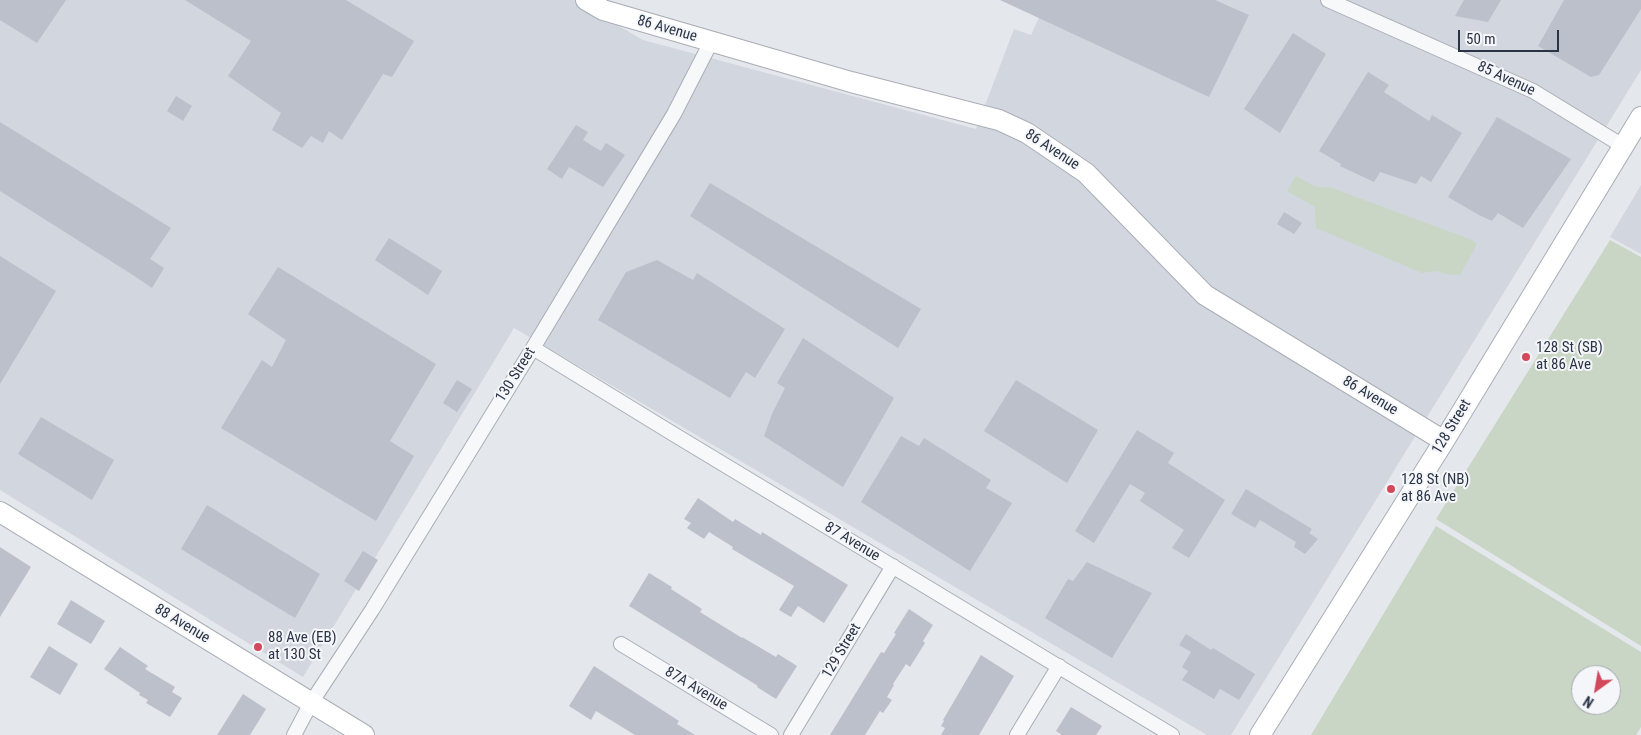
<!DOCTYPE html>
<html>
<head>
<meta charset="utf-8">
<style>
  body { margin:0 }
  #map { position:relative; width:1641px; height:735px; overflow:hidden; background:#e4e7ec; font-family:"Roboto Condensed",sans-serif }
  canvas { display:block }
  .north { position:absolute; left:1571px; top:665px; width:50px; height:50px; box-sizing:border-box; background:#f4f6f9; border:1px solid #a4a8b1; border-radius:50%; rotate:212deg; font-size:14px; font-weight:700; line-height:20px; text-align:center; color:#2b3445 }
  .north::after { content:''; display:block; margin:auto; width:18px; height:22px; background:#d1495b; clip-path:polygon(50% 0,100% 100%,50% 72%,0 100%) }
  .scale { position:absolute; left:1458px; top:30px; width:101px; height:22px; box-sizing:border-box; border:2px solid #2b3445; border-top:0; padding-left:6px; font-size:15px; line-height:18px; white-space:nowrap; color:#2b3445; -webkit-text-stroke:4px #f4f6f9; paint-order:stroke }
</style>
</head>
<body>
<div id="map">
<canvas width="1641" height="735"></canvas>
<div class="north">N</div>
<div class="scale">50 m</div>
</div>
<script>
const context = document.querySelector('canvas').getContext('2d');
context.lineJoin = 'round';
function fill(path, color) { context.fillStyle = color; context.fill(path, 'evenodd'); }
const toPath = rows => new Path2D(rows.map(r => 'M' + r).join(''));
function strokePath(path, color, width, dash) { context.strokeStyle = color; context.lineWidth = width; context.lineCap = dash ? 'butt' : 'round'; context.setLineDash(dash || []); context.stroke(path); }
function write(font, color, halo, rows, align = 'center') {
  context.font = font + ' "Roboto Condensed",sans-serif'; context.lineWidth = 4; context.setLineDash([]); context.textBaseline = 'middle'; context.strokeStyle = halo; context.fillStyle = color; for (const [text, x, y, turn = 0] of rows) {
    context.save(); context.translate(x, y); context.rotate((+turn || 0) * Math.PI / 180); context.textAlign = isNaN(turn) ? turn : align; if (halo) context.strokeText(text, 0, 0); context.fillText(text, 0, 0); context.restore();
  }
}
fill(toPath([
  [0,0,574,0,643,40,976,129,1014,29,1031,35,1047,0,1641,0,1641,70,1231,735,1207,735,514,328,303,677,0,490],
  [1641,185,1641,254,1610,237]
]), '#d2d6de');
fill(toPath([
  [1296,176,1316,187,1332,188,1472,240,1477,244,1460,275,1451,275,1435,271,1422,273,1316,228,1315,207,1287,191],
  [1610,240,1641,257,1641,646,1436,519],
  [1436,526,1641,652,1641,727,1636,735,1311,735],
  [1581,675,1611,675,1611,705,1581,705]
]), '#c9d6c5');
fill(toPath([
  [0,0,66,0,37,43,0,20],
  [185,0,346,0,414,41,392,77,383,74,342,140,329,131,323,143,311,136,302,148,272,130,281,113,228,76,251,41],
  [1000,0,1215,0,1249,15,1209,97],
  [1464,0,1501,0,1488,22,1455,16],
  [1564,0,1641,0,1641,9,1599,75,1591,77,1538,46],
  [1293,33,1326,54,1280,133,1244,109],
  [1368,72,1389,85,1384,92,1429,121,1432,115,1462,133,1431,182,1421,176,1416,184,1380,172,1374,182,1340,166,1341,164,1319,151],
  [176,96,192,106,183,121,167,111],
  [1497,117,1571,159,1523,228,1498,213,1492,221,1479,215,1448,197],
  [0,122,171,228,150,259,164,268,152,288,136,277,0,191],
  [576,125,588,132,583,140,601,151,606,143,625,155,603,187,569,167,562,179,547,169],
  [710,183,921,309,898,348,690,216],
  [1284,212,1302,223,1294,234,1277,224],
  [389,238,442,271,428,295,375,260],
  [0,256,56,291,0,384],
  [657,260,693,280,697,273,785,329,755,378,746,372,730,398,598,320,626,272],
  [278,267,436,364,390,441,414,456,376,521,221,428,262,360,272,367,286,340,248,314],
  [803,338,894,398,843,487,764,436,772,414,785,388,777,383],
  [457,380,472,389,457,412,443,403],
  [1016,380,1098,430,1067,483,984,431],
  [41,417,114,460,92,500,18,454],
  [1137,430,1174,453,1168,463,1225,500,1189,558,1172,548,1184,530,1140,501,1145,493,1130,484,1094,543,1075,531],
  [901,436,919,446,924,438,991,480,986,488,1012,503,970,571,861,502],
  [1246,489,1312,529,1309,533,1318,539,1305,554,1294,547,1296,542,1260,520,1255,528,1231,514],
  [698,498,733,522,735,519,761,535,762,532,848,585,824,623,798,606,791,617,779,610,794,586,732,549,733,547,709,532,704,539,687,528,691,523,684,519],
  [207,505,320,574,295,618,181,549],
  [0,547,31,567,0,617],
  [363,551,378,560,359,591,344,581],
  [1087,562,1152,593,1112,658,1045,618,1068,579,1073,581],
  [649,573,672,587,671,589,702,609,700,612,742,638,742,637,776,657,778,654,797,666,776,699,757,687,758,686,629,606],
  [71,600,105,621,91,644,57,624],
  [909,609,933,625,923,641,925,643,910,667,906,664,893,684,894,685,887,697,892,700,883,713,880,711,865,735,830,735,881,652,884,653,896,634,894,633],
  [1186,634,1211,650,1213,648,1255,674,1239,700,1220,689,1214,699,1182,680,1188,671,1182,667,1191,652,1179,645],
  [49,646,78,664,60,695,30,677],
  [120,647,148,666,145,669,175,687,172,692,182,698,170,717,146,703,148,700,139,695,140,693,104,669],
  [981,655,1014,676,979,735,941,735,945,728,941,726,944,721,943,720],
  [594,666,679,721,677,724,695,735,635,735,596,711,591,720,569,706],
  [243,694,266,709,250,735,217,735],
  [1071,707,1102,726,1096,735,1062,735,1056,731]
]), '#bbc0ca');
const street = toPath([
  [1328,0,1533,91,1623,146],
  [533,348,675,435,1172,735],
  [621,644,771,735],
  [294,735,311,703,372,610,533,348,674,114,711,42],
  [791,735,893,566],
  [1017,735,1059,666]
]);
const secondary = toPath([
  [586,0,603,10,851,82,999,120,1027,133,1086,173,1205,295,1444,441],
  [0,512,364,735],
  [1260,735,1444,441,1641,117]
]);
strokePath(street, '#a9aeb7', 16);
strokePath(secondary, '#a9aeb7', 22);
strokePath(street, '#f7f8fa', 14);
strokePath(secondary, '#fff', 20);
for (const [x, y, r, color] of [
  [1526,357,5,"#d1495b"],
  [1391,489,5,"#d1495b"],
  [258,647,5,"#d1495b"]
]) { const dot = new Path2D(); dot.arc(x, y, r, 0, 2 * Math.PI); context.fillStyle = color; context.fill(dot); strokePath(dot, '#f4f6f9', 2); }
write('15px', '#2b3445', '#f4f6f9', [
  ["86 Avenue",667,29,16],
  ["85 Avenue",1506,79,25],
  ["86 Avenue",1052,150,33],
  ["130 Street",516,375,-58],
  ["86 Avenue",1370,396,31],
  ["128 Street",1452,427,-59],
  ["87 Avenue",852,542,31],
  ["88 Avenue",182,624,31],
  ["129 Street",842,651,-59],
  ["87A Avenue",696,689,31]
]);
write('15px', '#2b3445', '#f4f6f9', [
  ["128 St (SB)",1536,348],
  ["at 86 Ave",1536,365],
  ["128 St (NB)",1401,480],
  ["at 86 Ave",1401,497],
  ["88 Ave (EB)",268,638],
  ["at 130 St",268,655]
], 'left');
</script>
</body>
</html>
